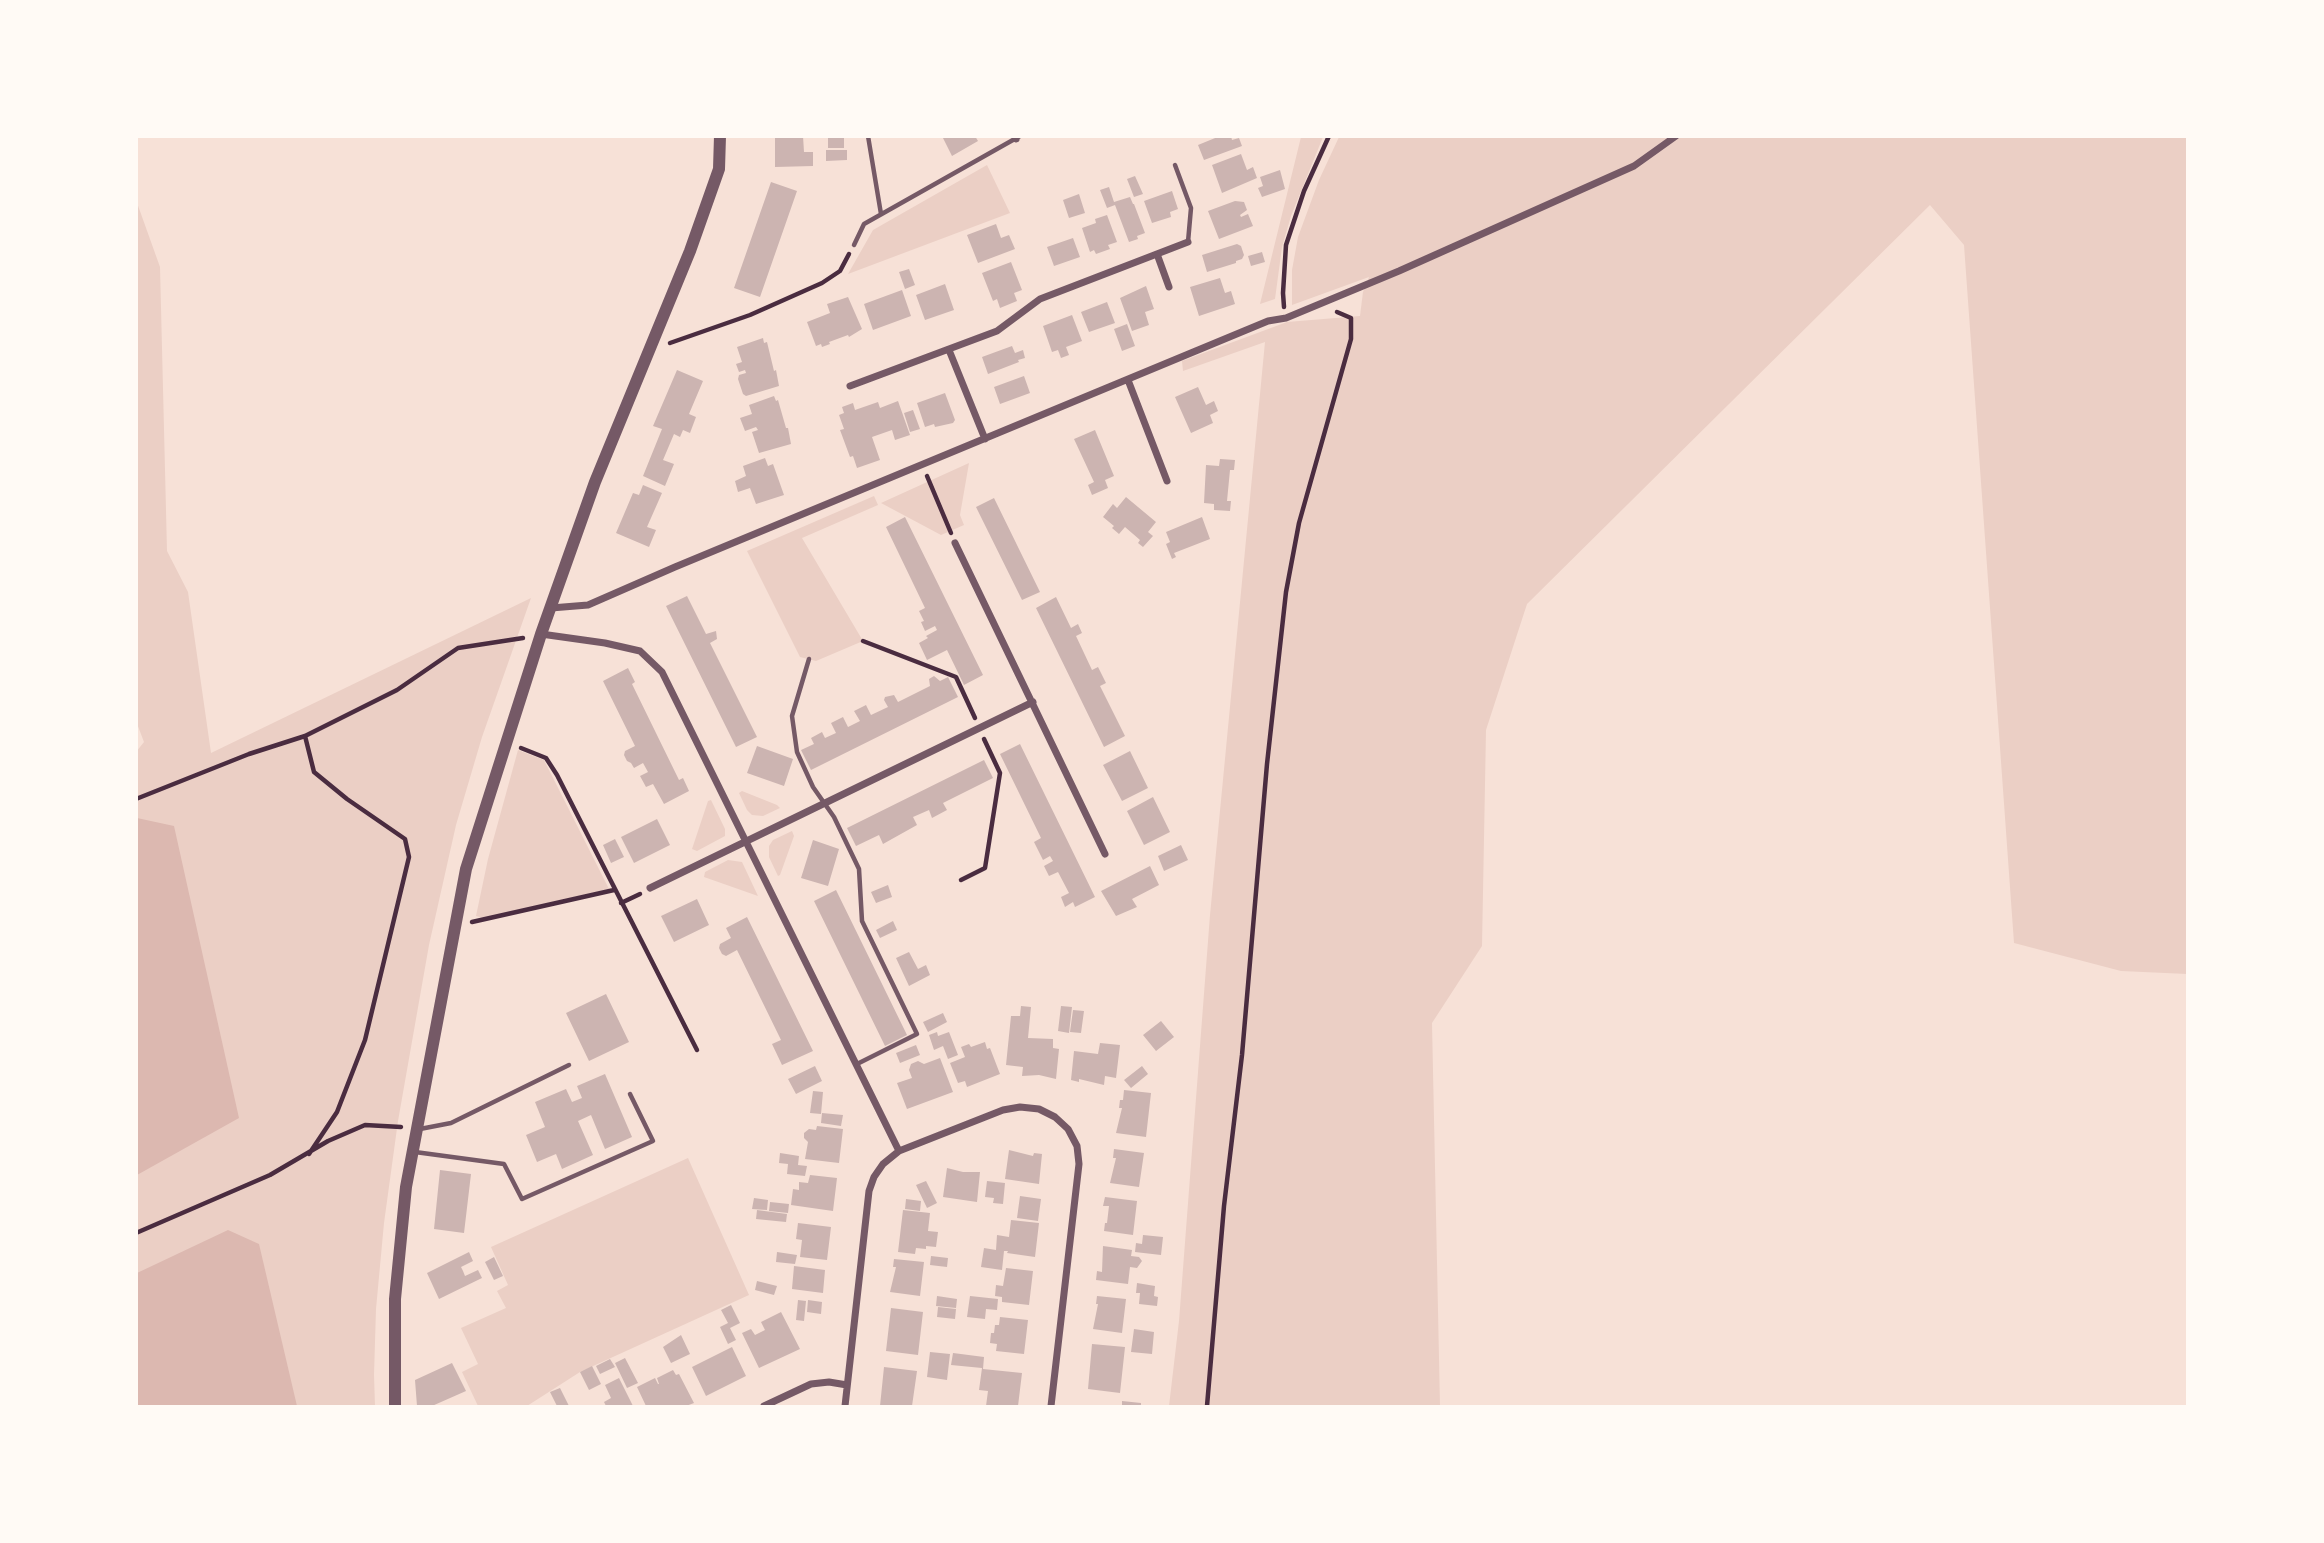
<!DOCTYPE html>
<html>
<head>
<meta charset="utf-8">
<style>
  body { margin:0 }
  #map { position:relative; width:2324px; height:1543px; overflow:hidden; background:#f7e1d7; font-family:Figtree,sans-serif }
  canvas { display:block }
  .frame { position:absolute; inset:0; border:138px solid #fffaf5; pointer-events:none }
</style>
</head>
<body>
<div id="map">
<canvas width="2324" height="1543"></canvas>
<div class="frame"></div>
</div>
<script>
const context = document.querySelector('canvas').getContext('2d');
context.lineJoin = 'round';
function fill(path, color) { context.fillStyle = color; context.fill(path, 'evenodd'); }
const toPath = rows => new Path2D(rows.map(r => 'M' + r).join(''));
function strokePath(path, color, width, dash) { context.strokeStyle = color; context.lineWidth = width; context.lineCap = dash ? 'butt' : 'round'; context.setLineDash(dash || []); context.stroke(path); }
fill(toPath([
  [1301,137,1323,137,1291,216,1282,247,1275,299,1260,304],
  [1339,137,2187,137,2187,974,2121,971,2014,943,1964,245,1930,205,1527,604,1486,730,1482,946,1432,1023,1440,1406,1169,1406,1179,1321,1210,915,1265,342,1183,371,1182,361,1287,322,1360,316,1363,292,1369,277,1292,305,1292,270,1298,237,1319,180],
  [987,165,1010,213,848,274,873,230],
  [136,200,160,267,167,551,188,592,211,753,531,598,482,737,456,825,429,945,398,1121,384,1223,376,1309,374,1375,375,1406,137,1406,136,752,144,742,136,721],
  [969,463,960,515,964,525,941,535,881,503],
  [874,496,878,505,802,538,863,641,816,661,800,657,747,551],
  [518,750,544,760,609,889,483,918,476,916,488,859],
  [742,791,777,805,780,808,763,816,752,815,747,810,739,793],
  [711,800,725,829,725,836,697,851,692,849,708,801],
  [792,831,794,836,780,875,778,876,769,857,769,846,773,840],
  [728,860,742,862,758,896,704,877,705,872],
  [688,1158,749,1295,580,1372,527,1406,478,1406,462,1372,478,1364,461,1328,506,1308,497,1291,508,1285,491,1247]
]), '#ebcfc5');
fill(toPath([
  [137,818,174,826,239,1118,137,1175],
  [228,1230,259,1244,297,1406,137,1406,137,1273]
]), '#dcb8b0');
fill(toPath([
  [775,136,803,136,804,152,813,152,813,166,775,167],
  [942,136,975,136,978,141,952,156],
  [1220,136,1231,136,1232,140,1239,138,1242,146,1204,160,1198,145],
  [828,138,844,138,844,148,828,148],
  [826,150,847,150,847,160,826,161],
  [1241,154,1247,170,1253,167,1257,178,1222,193,1212,165],
  [1280,170,1285,189,1262,197,1258,188,1263,186,1260,177],
  [1135,176,1143,194,1134,197,1127,179],
  [771,182,797,191,760,297,734,288],
  [1109,187,1114,202,1130,197,1133,204,1134,204,1145,233,1137,236,1138,239,1129,242,1115,205,1107,208,1100,190],
  [1172,191,1178,209,1170,212,1171,217,1152,223,1144,201],
  [1079,194,1085,213,1069,218,1063,200],
  [1235,201,1244,202,1247,210,1240,215,1241,217,1248,214,1253,226,1219,239,1208,211],
  [1107,215,1117,242,1108,245,1110,249,1096,254,1094,250,1090,252,1082,228,1096,223,1095,219],
  [996,224,1001,238,1009,235,1015,249,978,263,967,235],
  [1073,238,1080,257,1054,266,1047,247],
  [1237,244,1241,246,1244,255,1242,259,1236,261,1236,263,1207,272,1202,255],
  [1262,252,1265,262,1251,266,1248,256],
  [1011,262,1022,290,1014,293,1017,301,1000,308,997,299,993,301,982,273],
  [909,269,915,285,905,289,899,272],
  [1220,278,1225,293,1231,291,1235,304,1199,316,1190,287],
  [945,284,954,310,925,320,916,295],
  [1146,286,1154,309,1145,312,1149,325,1132,331,1120,298],
  [902,290,911,316,873,330,864,304],
  [848,297,862,329,849,337,848,335,829,342,830,344,822,347,821,344,816,346,807,322,830,313,827,304],
  [1107,302,1115,323,1089,332,1081,312],
  [1072,315,1082,341,1066,347,1069,355,1061,358,1058,350,1052,352,1043,326],
  [1127,324,1135,346,1122,351,1114,329],
  [763,338,764,343,767,342,774,371,776,370,779,386,746,396,743,394,738,379,739,375,746,373,745,370,739,372,736,364,742,362,737,347],
  [1012,346,1015,353,1023,350,1025,358,1018,360,1019,362,988,374,982,357],
  [677,370,703,381,689,414,696,417,690,433,683,430,680,437,674,434,663,460,674,464,665,486,643,476,662,429,653,426],
  [1024,376,1030,393,1000,404,994,387],
  [1198,387,1206,405,1214,401,1218,411,1210,415,1213,423,1191,433,1175,397],
  [945,393,955,420,953,423,935,427,934,424,925,427,917,403],
  [774,396,776,401,778,400,786,428,788,428,791,444,759,453,752,432,758,430,756,427,745,431,740,418,752,414,749,405],
  [898,401,910,435,895,440,892,430,872,437,880,460,857,468,853,456,850,457,840,430,844,429,839,415,844,413,842,407,853,403,855,410,878,402,880,408],
  [913,410,920,429,910,432,904,413],
  [1095,430,1114,476,1105,480,1108,488,1092,495,1088,485,1094,482,1074,439],
  [765,458,768,466,773,464,784,495,756,504,750,488,738,492,735,481,746,476,743,466],
  [1220,459,1235,460,1234,470,1230,470,1227,501,1231,501,1230,511,1214,510,1214,504,1204,503,1206,465,1219,466],
  [643,485,662,493,647,527,656,530,649,547,616,533,633,493,639,495],
  [1126,497,1156,522,1148,532,1153,536,1143,547,1138,543,1140,540,1125,527,1119,534,1112,528,1114,526,1103,517,1113,504,1117,508],
  [994,498,1040,592,1022,600,976,507],
  [905,517,983,675,964,685,947,650,927,660,919,643,928,638,926,636,937,630,935,626,925,631,921,622,924,621,919,611,925,608,886,527],
  [1202,517,1210,539,1174,553,1176,557,1172,559,1166,544,1170,542,1166,532],
  [687,596,706,634,716,631,717,639,710,643,757,737,736,747,666,606],
  [1056,597,1071,628,1078,624,1082,633,1076,636,1092,670,1098,667,1106,683,1100,686,1125,736,1104,747,1036,608],
  [628,668,635,682,632,684,679,780,683,778,689,791,664,804,653,784,646,787,640,776,648,772,643,763,634,768,631,763,627,761,624,755,625,751,635,746,603,681],
  [934,676,940,681,948,677,958,697,811,770,801,750,814,744,811,738,822,732,825,738,836,733,831,723,843,717,848,727,860,721,854,711,866,705,871,715,888,707,884,700,885,697,894,695,898,702,930,686,929,679],
  [1020,744,1095,897,1075,907,1073,902,1065,907,1061,897,1069,893,1058,872,1049,876,1044,866,1053,861,1050,856,1043,860,1034,842,1041,838,1000,754],
  [757,746,793,759,784,786,747,773],
  [1130,751,1148,788,1122,801,1103,765],
  [984,760,993,778,943,803,947,810,932,818,929,810,913,817,917,825,883,844,879,835,856,846,847,828],
  [1153,797,1170,832,1144,845,1127,811],
  [657,819,670,845,634,863,621,837],
  [615,839,624,857,611,863,603,845],
  [813,840,839,849,828,886,801,878],
  [1181,845,1188,860,1164,871,1158,856],
  [1150,866,1159,885,1132,899,1137,907,1116,916,1101,891],
  [888,885,892,897,876,903,871,892],
  [836,890,907,1035,885,1046,814,901],
  [697,899,709,925,674,942,661,916],
  [747,917,813,1051,782,1065,772,1044,781,1040,737,950,726,956,722,954,719,948,720,944,731,938,726,928],
  [893,921,897,930,880,938,876,930],
  [909,952,918,969,926,965,930,975,909,986,896,958],
  [606,994,629,1042,589,1061,566,1013],
  [1021,1006,1031,1007,1028,1038,1053,1039,1053,1048,1059,1049,1056,1079,1039,1075,1022,1076,1023,1067,1006,1065,1011,1016,1020,1016],
  [1061,1006,1072,1007,1069,1033,1058,1031],
  [1073,1010,1084,1011,1081,1033,1070,1032],
  [943,1013,947,1022,928,1032,923,1022],
  [1161,1021,1174,1037,1156,1051,1143,1035],
  [937,1032,938,1036,949,1032,958,1055,948,1059,943,1046,934,1050,929,1035],
  [985,1042,987,1049,990,1048,1000,1074,967,1087,965,1081,958,1083,950,1063,965,1057,961,1047,969,1044,971,1047],
  [1100,1043,1120,1045,1116,1078,1105,1076,1104,1085,1079,1079,1079,1082,1071,1080,1074,1051,1098,1054],
  [916,1045,920,1055,900,1063,896,1053],
  [940,1058,953,1092,907,1109,897,1083,912,1078,909,1070,911,1064,918,1061,924,1064],
  [815,1066,822,1081,796,1094,788,1079],
  [1142,1066,1148,1074,1131,1088,1124,1080],
  [605,1074,632,1137,605,1149,591,1115,578,1121,593,1155,562,1169,556,1154,537,1162,526,1135,545,1127,535,1102,566,1089,572,1102,582,1098,577,1086],
  [1124,1090,1151,1093,1146,1137,1116,1133,1122,1108,1119,1108,1120,1100,1123,1100],
  [813,1091,823,1092,821,1114,810,1113],
  [822,1113,843,1115,841,1126,821,1123],
  [817,1126,843,1129,839,1163,805,1159,808,1142,804,1138,804,1133,809,1129,816,1130],
  [1114,1149,1144,1153,1139,1187,1110,1183,1116,1158,1113,1158],
  [1009,1150,1033,1156,1034,1153,1042,1154,1039,1184,1005,1179],
  [780,1153,799,1156,798,1165,807,1166,805,1176,787,1174,788,1164,779,1163],
  [947,1168,963,1172,980,1172,977,1202,943,1197],
  [440,1170,471,1174,464,1233,434,1229],
  [810,1175,837,1178,833,1211,791,1205,793,1189,799,1190,799,1182,808,1183],
  [926,1181,937,1203,927,1208,916,1185],
  [987,1181,1005,1183,1003,1204,993,1203,994,1198,985,1197],
  [1020,1196,1041,1199,1038,1221,1017,1218],
  [1105,1197,1137,1201,1133,1235,1104,1231,1105,1223,1107,1223,1109,1206,1103,1206],
  [754,1198,768,1200,767,1210,752,1209],
  [906,1199,921,1201,920,1211,905,1209],
  [770,1202,789,1204,788,1213,769,1211],
  [757,1210,787,1214,786,1222,756,1219],
  [903,1210,930,1213,928,1231,938,1232,936,1247,926,1246,926,1249,916,1248,915,1254,898,1252],
  [1011,1220,1039,1223,1035,1257,1007,1253,1008,1251,1004,1251,1002,1270,981,1267,984,1248,996,1250,997,1235,1009,1237],
  [798,1223,831,1227,827,1260,800,1257,802,1240,796,1239],
  [1143,1235,1163,1237,1161,1255,1135,1252,1136,1243,1142,1244],
  [1103,1246,1132,1250,1131,1256,1139,1257,1142,1261,1137,1268,1130,1267,1128,1284,1096,1280,1097,1271,1102,1272],
  [469,1252,473,1261,461,1267,463,1271,465,1276,478,1270,482,1278,439,1299,427,1273],
  [777,1252,797,1255,795,1264,776,1262],
  [931,1256,948,1258,947,1267,930,1265],
  [494,1257,503,1276,494,1280,485,1262],
  [894,1259,924,1262,920,1296,890,1292,896,1267,893,1267],
  [794,1266,825,1270,823,1293,792,1289],
  [1006,1268,1033,1271,1029,1305,1002,1302,1002,1297,995,1296,996,1285,1003,1286],
  [757,1281,777,1286,774,1295,755,1290],
  [1137,1283,1155,1286,1154,1296,1158,1297,1157,1306,1139,1304,1140,1293,1136,1293],
  [937,1296,957,1299,956,1308,936,1306],
  [970,1296,998,1299,997,1310,986,1309,985,1319,967,1317],
  [1097,1296,1126,1299,1122,1333,1093,1329,1098,1304,1096,1304],
  [798,1300,806,1301,804,1321,796,1320],
  [808,1300,822,1302,821,1314,807,1312],
  [731,1305,740,1323,730,1328,736,1340,728,1344,720,1327,728,1323,721,1310],
  [938,1307,956,1309,955,1319,937,1317],
  [891,1308,923,1312,918,1355,886,1351],
  [781,1312,800,1349,759,1368,742,1333,751,1329,755,1335,765,1330,761,1322],
  [1000,1317,1028,1320,1024,1354,996,1351,997,1344,990,1343,991,1333,994,1333,995,1325,999,1325],
  [1134,1329,1154,1332,1152,1354,1131,1352],
  [681,1335,690,1354,671,1363,663,1347],
  [1092,1344,1125,1347,1120,1393,1088,1389],
  [732,1347,746,1376,706,1396,692,1367],
  [930,1352,950,1354,947,1380,927,1377],
  [953,1353,984,1357,983,1369,1022,1373,1018,1406,986,1406,988,1391,979,1390,982,1368,951,1365],
  [625,1358,638,1383,627,1388,615,1363],
  [610,1359,615,1367,600,1374,596,1366],
  [452,1363,466,1391,432,1406,417,1406,415,1380],
  [592,1366,601,1384,589,1390,580,1372],
  [884,1367,917,1371,912,1406,880,1406],
  [673,1370,676,1375,679,1374,694,1403,686,1406,646,1406,637,1387,655,1378,658,1384,659,1384,657,1378],
  [619,1378,633,1406,606,1406,604,1402,611,1398,605,1385],
  [560,1388,569,1406,557,1406,550,1392],
  [1122,1401,1141,1403,1141,1406,1122,1406]
]), '#ccb4b1');
strokePath(toPath([
  [1284,307,1283,293,1286,245,1304,191,1329,136],
  [670,343,750,315,822,283,840,271,849,254],
  [927,476,951,533],
  [863,641,956,677,975,718],
  [305,736,314,772,347,799,405,839,409,857,365,1040,337,1112,309,1154],
  [521,748,546,758,557,775,697,1050],
  [136,799,249,754,305,736,397,690,458,648,523,638],
  [961,880,985,868,1000,773,984,739],
  [621,903,640,894],
  [472,922,614,890],
  [136,1233,270,1175,328,1141,365,1125,401,1127],
  [1207,1406,1224,1206,1242,1055,1267,764,1286,592,1299,523,1351,339,1351,318,1337,312]
]), '#4a2c40', 4.5);
strokePath(toPath([
  [868,136,881,214],
  [1175,165,1191,208,1188,242],
  [854,245,864,224,1020,136],
  [809,659,792,716,797,752,813,787,834,817,859,869,862,921,917,1034,857,1064],
  [420,1129,451,1123,569,1065],
  [415,1152,504,1164,522,1199,653,1141,630,1094]
]), '#755966', 4.5);
strokePath(toPath([
  [1015,136,1016,139],
  [1157,254,1169,287],
  [949,350,985,439],
  [1128,380,1167,481],
  [850,386,997,331,1040,299,1188,242],
  [955,543,1105,854],
  [551,608,588,605,675,567,1268,321,1286,318,1399,271,1634,166,1676,136],
  [541,634,605,643,640,651,662,672,899,1151],
  [650,888,1033,702],
  [764,1406,811,1384,829,1382,847,1385],
  [845,1406,869,1191,874,1177,883,1164,899,1151,1003,1110,1020,1107,1039,1109,1055,1117,1068,1129,1077,1146,1079,1164,1051,1406]
]), '#755966', 7);
strokePath(toPath([
  [395,1406,395,1299,406,1187,466,869,541,634,595,482,690,251,719,169,720,136]
]), '#755966', 12);
</script>
</body>
</html>
